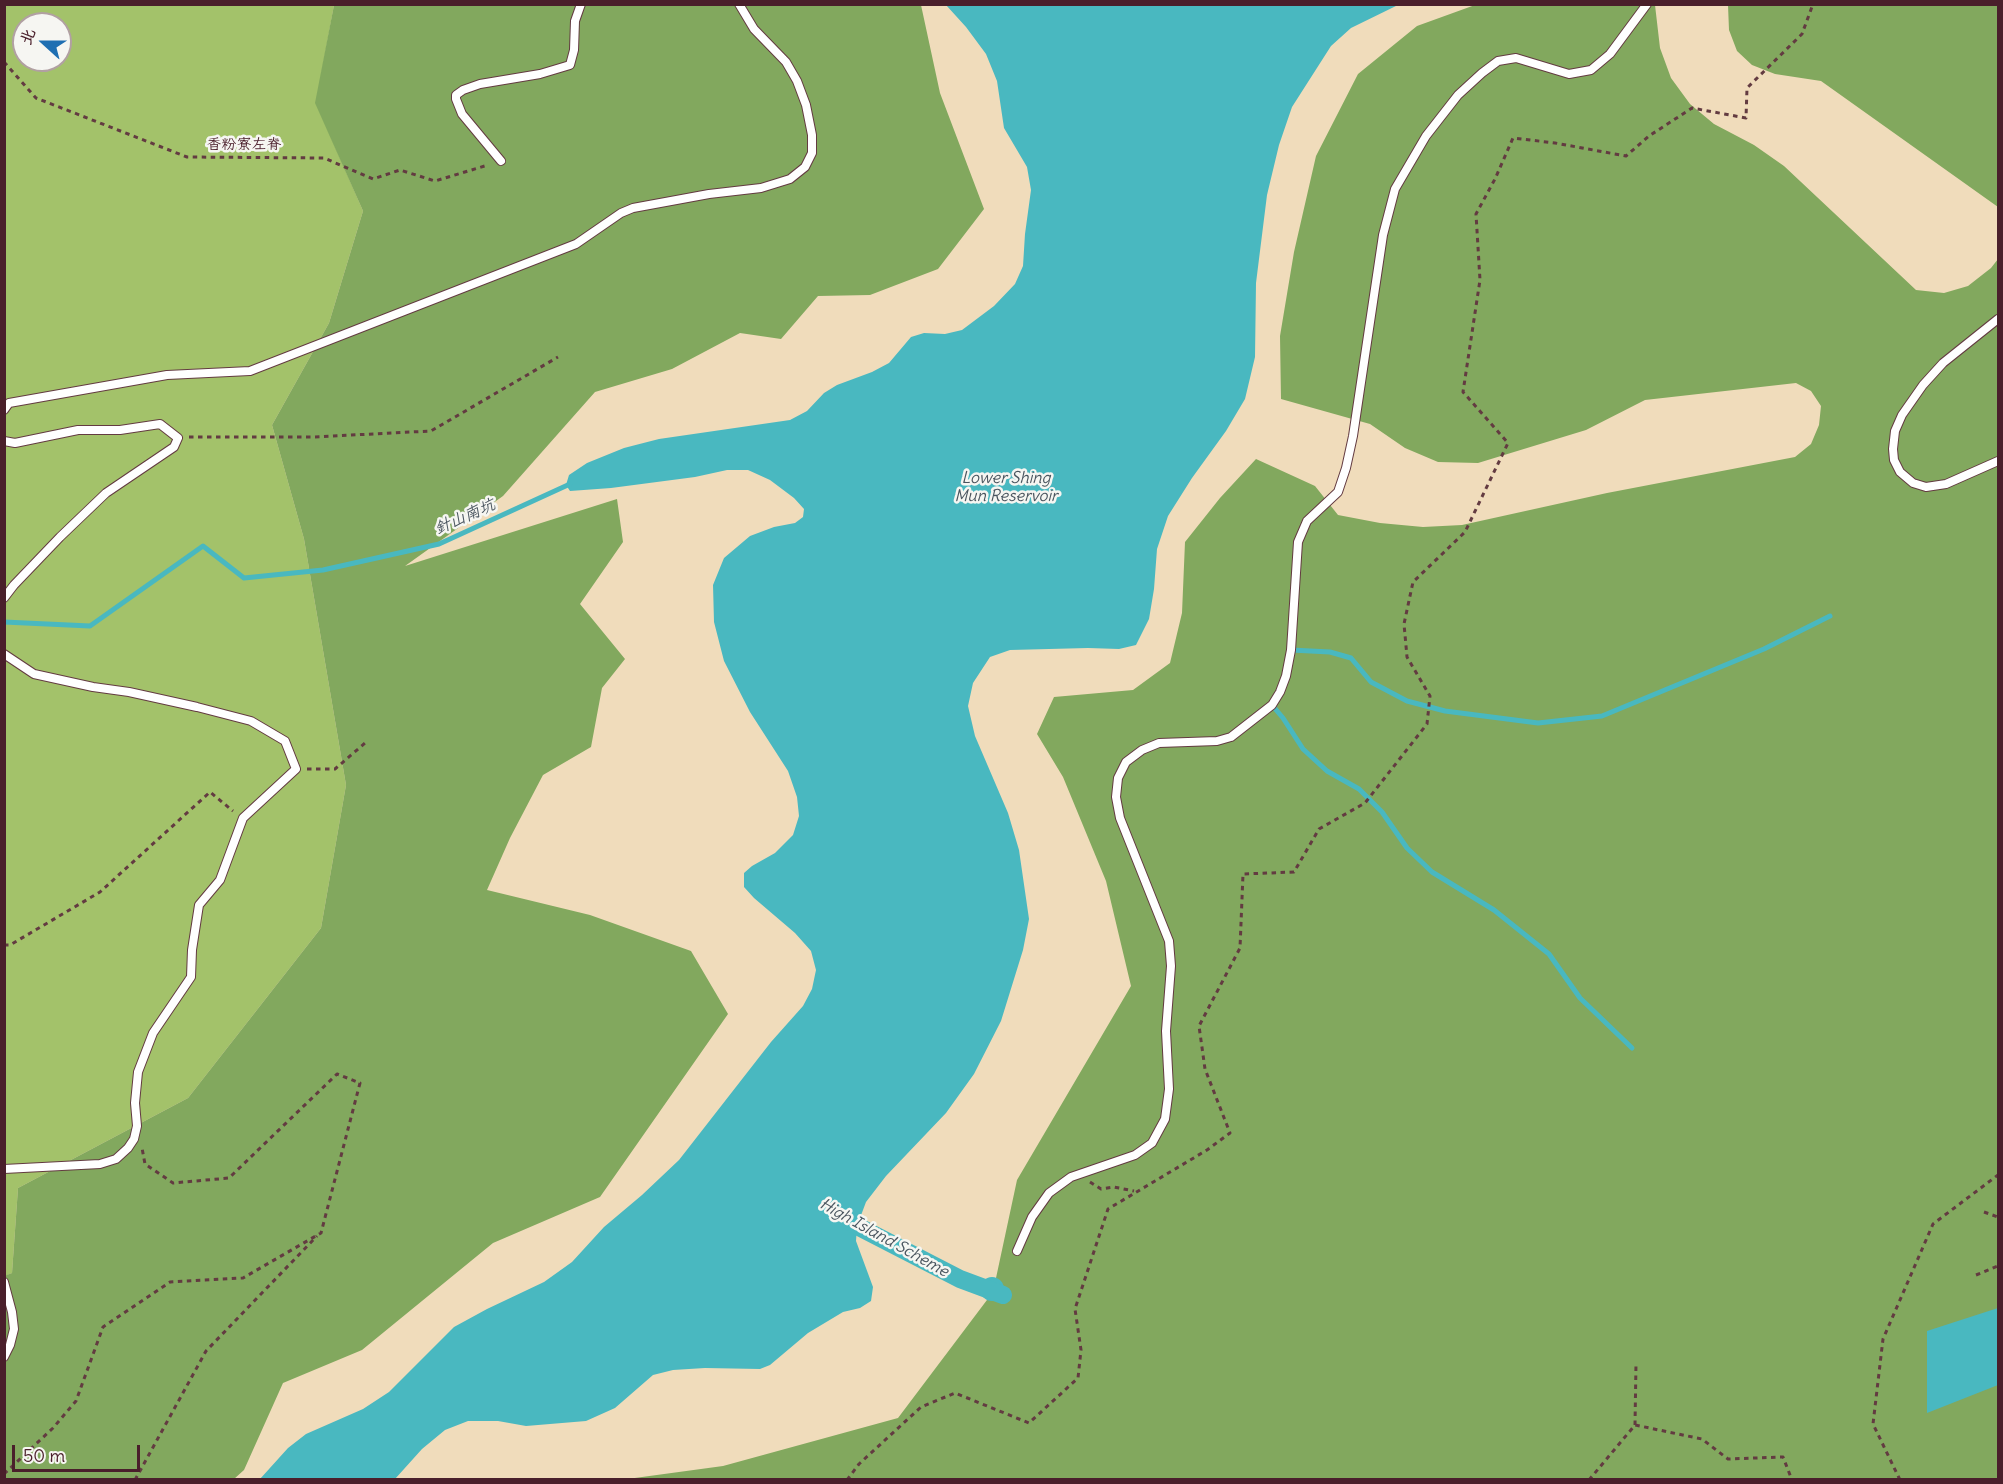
<!DOCTYPE html>
<html>
<head>
<meta charset="utf-8">
<style>
  body { margin:0 }
  #map { position:relative; width:2003px; height:1484px; overflow:hidden; background:#f0dcbb; font-family:Delius,"LXGW WenKai TC",sans-serif }
  canvas { display:block }
  .frame { position:absolute; inset:0; border:6px solid #4a1f2b; pointer-events:none }
  .north { position:absolute; left:12px; top:12px; width:60px; height:60px; box-sizing:border-box; background:#f6f6f2; border:2px solid #b1a0a2; border-radius:50%; rotate:291deg; font-size:16px; font-weight:700; line-height:24px; text-align:center; color:#4a1f2b }
  .north::after { content:''; display:block; margin:auto; width:21px; height:27px; background:#1f6fb2; clip-path:polygon(50% 0,100% 100%,50% 72%,0 100%) }
  .scale { position:absolute; left:12px; top:1445px; width:128px; height:27px; box-sizing:border-box; border:3px solid #4a1f2b; border-top:0; padding-left:8px; font-size:18px; line-height:21px; white-space:nowrap; color:#4a1f2b; -webkit-text-stroke:4px #f6f6f2; paint-order:stroke }
</style>
</head>
<body>
<div id="map">
<canvas width="2003" height="1484"></canvas>
<div class="frame"></div>
<div class="north">北</div>
<div class="scale">50 m</div>
</div>
<script>
const context = document.querySelector('canvas').getContext('2d');
context.lineJoin = 'round';
function fill(path, color) { context.fillStyle = color; context.fill(path, 'evenodd'); }
const toPath = rows => new Path2D(rows.map(r => 'M' + r).join(''));
function strokePath(path, color, width, dash) { context.strokeStyle = color; context.lineWidth = width; context.lineCap = dash ? 'butt' : 'round'; context.setLineDash(dash || []); context.stroke(path); }
function write(font, color, halo, rows, align = 'center') {
  context.font = font + ' Delius,"LXGW WenKai TC",sans-serif'; context.lineWidth = 5; context.setLineDash([]); context.textBaseline = 'middle'; context.strokeStyle = halo; context.fillStyle = color; for (const [text, x, y, turn = 0] of rows) {
    context.save(); context.translate(x, y); context.rotate((+turn || 0) * Math.PI / 180); context.textAlign = isNaN(turn) ? turn : align; if (halo) context.strokeText(text, 0, 0); context.fillText(text, 0, 0); context.restore();
  }
}
fill(toPath([
  [5,5,334,5,316,103,363,211,329,323,272,425,304,539,346,785,321,928,188,1098,18,1188,12,1273,5,1276],
  [24,24,60,24,60,60,24,60]
]), '#a3c26a');
fill(toPath([
  [334,5,921,5,940,93,984,209,938,269,870,295,818,296,781,339,740,333,672,369,595,392,503,496,405,566,617,499,623,542,580,604,625,659,602,688,591,747,543,775,510,838,487,890,590,915,691,951,728,1014,600,1197,493,1243,362,1350,283,1383,244,1470,234,1479,5,1480,4,1276,12,1273,18,1188,188,1098,321,928,346,785,304,539,272,425,329,323,363,211,315,103],
  [1475,5,1655,5,1660,48,1671,78,1690,104,1714,124,1754,145,1784,166,1916,290,1944,293,1968,286,1991,268,1998,259,1998,1479,620,1480,723,1466,898,1418,993,1292,1017,1180,1131,986,1106,881,1063,777,1037,734,1054,697,1133,690,1170,663,1182,613,1185,542,1220,498,1256,459,1315,486,1338,515,1380,523,1423,527,1462,525,1607,493,1795,457,1811,444,1819,425,1821,406,1811,391,1796,383,1645,400,1586,430,1478,463,1438,462,1405,448,1370,424,1281,399,1280,336,1294,252,1316,156,1358,74,1417,26],
  [1728,5,1998,5,1998,207,1821,81,1775,74,1752,65,1737,51,1729,30]
]), '#82a85e');
fill(toPath([
  [946,5,1398,5,1351,28,1331,46,1292,107,1279,145,1267,195,1256,283,1255,357,1245,399,1226,431,1192,478,1168,516,1157,549,1154,589,1149,619,1136,645,1119,649,1088,648,1010,650,990,657,973,683,968,706,975,736,1008,813,1019,850,1029,919,1023,950,1001,1021,974,1074,946,1113,886,1176,866,1202,857,1226,856,1241,873,1287,871,1301,860,1308,843,1312,808,1333,770,1365,760,1369,705,1368,673,1370,653,1375,615,1408,586,1421,526,1426,498,1421,468,1421,445,1430,422,1449,395,1479,260,1479,288,1448,306,1434,363,1409,389,1392,454,1327,487,1309,544,1282,572,1262,604,1227,642,1195,679,1160,771,1042,803,1006,812,989,816,970,811,951,795,933,754,898,744,887,744,873,752,866,775,853,793,835,799,816,797,797,788,771,750,712,724,661,714,622,713,585,724,558,750,536,774,527,795,523,803,517,804,509,794,498,770,480,748,470,727,470,695,477,611,488,570,491,566,485,569,475,587,463,624,448,659,439,790,420,807,411,824,393,837,385,872,372,889,363,911,337,924,333,945,334,962,330,994,306,1015,284,1023,266,1025,234,1031,190,1027,167,1004,128,997,81,986,54,966,27],
  '980 1289a12 12 0 1 1 24 0a12 12 0 1 1-24 0Z',
  [1998,1308,1998,1385,1927,1413,1927,1331]
]), '#49b8c0');
strokePath(toPath([
  [4,622,90,626,203,546,244,578,323,570,439,544,570,484],
  [1291,650,1330,652,1351,658,1371,682,1407,701,1445,711,1538,723,1602,716,1764,649,1830,616],
  [1272,705,1283,718,1303,749,1327,771,1359,789,1382,812,1407,848,1432,872,1494,910,1549,954,1580,998,1632,1048]
]), '#49b8c0', 5);
strokePath(toPath([
  [836,1212,857,1226,960,1279,1003,1295]
]), '#49b8c0', 18);
const lane = toPath([
  [501,161,462,114,456,99,456,95,463,90,480,84,540,74,570,65,574,50,575,21,581,4],
  [1998,319,1943,363,1923,385,1902,415,1895,431,1893,449,1894,460,1900,472,1913,483,1926,487,1946,484,1998,461],
  [4,410,9,403,167,375,250,371,576,244,621,213,633,208,709,194,761,188,790,179,805,167,812,153,812,135,806,105,797,81,786,62,754,29,739,4],
  [4,441,15,443,78,430,120,430,160,424,178,438,174,447,106,493,60,537,14,585,4,598],
  [4,654,34,674,93,687,129,692,197,707,251,721,285,741,296,769,243,818,220,880,199,905,192,950,191,977,153,1033,138,1072,135,1103,137,1126,134,1139,128,1148,116,1159,100,1164,4,1169],
  [1017,1251,1032,1217,1049,1193,1071,1177,1135,1155,1152,1143,1165,1119,1169,1089,1166,1031,1171,966,1169,941,1120,818,1116,797,1118,778,1126,762,1142,750,1159,743,1217,741,1231,737,1272,705,1280,692,1286,676,1291,650,1298,542,1307,521,1338,492,1346,468,1353,436,1383,235,1395,189,1426,136,1458,95,1482,73,1498,61,1516,58,1569,74,1591,70,1610,54,1647,4],
  [4,1282,12,1312,14,1329,10,1345,4,1357]
]);
strokePath(lane, '#633b41', 10);
strokePath(toPath([
  [4,62,36,98,187,157,324,158,373,179,400,170,435,181,488,165],
  [189,437,313,437,431,431,558,357],
  [307,769,335,769,365,743],
  [4,945,10,945,100,892,210,792,233,811],
  [1090,1182,1101,1189,1114,1187,1134,1191],
  [1984,1212,1998,1217],
  [1976,1275,1998,1266],
  [1635,1425,1636,1363],
  [4,1474,53,1428,76,1401,103,1327,170,1282,243,1278,321,1233,360,1083,337,1074,229,1178,173,1183,145,1164,142,1148],
  [135,1480,206,1351,317,1236],
  [847,1480,859,1464,921,1407,955,1393,1029,1423,1078,1378,1081,1350,1075,1309,1108,1209,1207,1150,1230,1133,1205,1069,1199,1026,1240,948,1243,874,1294,872,1319,829,1365,803,1427,724,1430,696,1407,657,1404,624,1413,582,1465,532,1508,443,1463,392,1480,280,1476,214,1495,179,1513,138,1555,143,1626,156,1649,136,1692,108,1746,118,1747,88,1802,34,1813,4],
  [1589,1480,1635,1425,1702,1439,1728,1459,1783,1457,1792,1480],
  [1900,1480,1873,1424,1883,1339,1933,1224,1998,1175]
]), '#633b41', 3, [4.5, 4.5]);
strokePath(lane, '#fff', 8);
write('15px', '#4a1f2b', '#f6f6f2', [
  ["香粉寮左脊",244,145]
]);
write('italic 16px', '#4a555f', '#f6f6f2', [
  ["Lower Shing",1006,478],
  ["Mun Reservoir",1006,496],
  ["針山南坑",465,517,-24],
  ["High Island Scheme",884,1238,29]
]);
</script>
</body>
</html>
